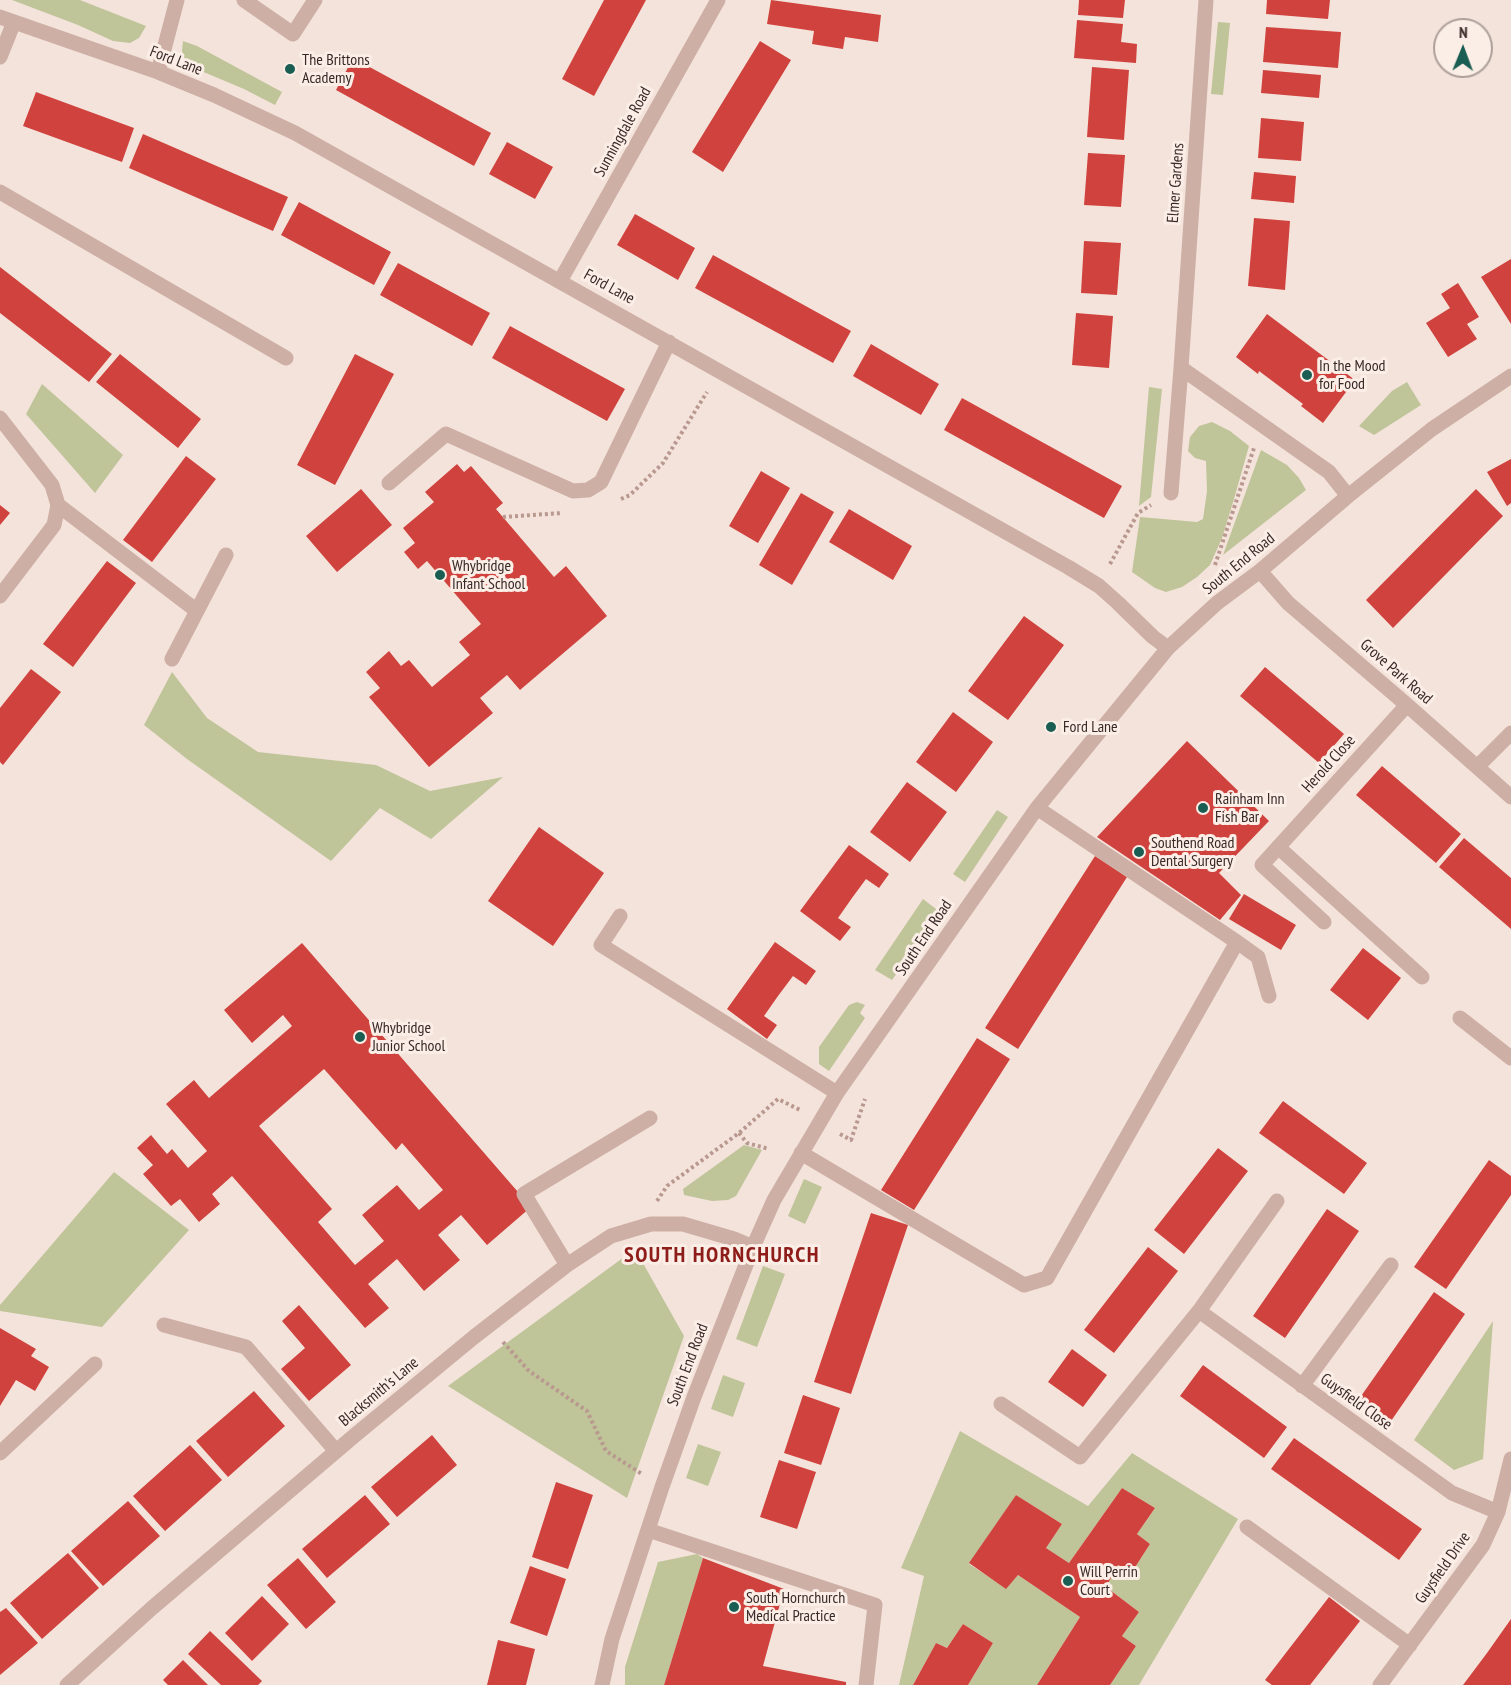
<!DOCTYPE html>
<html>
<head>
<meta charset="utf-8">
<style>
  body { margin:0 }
  #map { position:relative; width:1511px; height:1685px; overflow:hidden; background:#f4e3db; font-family:"PT Sans Narrow",sans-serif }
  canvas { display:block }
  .north { position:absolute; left:1433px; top:18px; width:60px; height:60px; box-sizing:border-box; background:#fbeee7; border:2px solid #ad9f9a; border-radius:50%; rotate:1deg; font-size:16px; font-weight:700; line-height:24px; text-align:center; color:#382927 }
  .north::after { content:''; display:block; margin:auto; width:21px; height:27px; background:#195d53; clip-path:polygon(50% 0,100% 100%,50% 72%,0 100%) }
</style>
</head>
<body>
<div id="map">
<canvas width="1511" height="1685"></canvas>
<div class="north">N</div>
</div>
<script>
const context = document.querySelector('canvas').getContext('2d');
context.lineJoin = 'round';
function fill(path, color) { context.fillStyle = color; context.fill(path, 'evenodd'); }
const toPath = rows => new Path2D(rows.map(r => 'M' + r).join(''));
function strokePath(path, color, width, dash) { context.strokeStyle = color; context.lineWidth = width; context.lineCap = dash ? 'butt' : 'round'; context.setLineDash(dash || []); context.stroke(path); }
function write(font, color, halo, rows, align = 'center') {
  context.font = font + ' "PT Sans Narrow",sans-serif'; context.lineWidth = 6; context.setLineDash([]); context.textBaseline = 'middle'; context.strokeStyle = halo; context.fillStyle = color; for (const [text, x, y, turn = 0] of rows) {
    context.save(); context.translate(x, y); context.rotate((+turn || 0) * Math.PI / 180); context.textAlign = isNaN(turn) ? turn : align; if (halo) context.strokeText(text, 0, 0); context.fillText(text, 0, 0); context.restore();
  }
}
fill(toPath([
  [12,0,80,0,146,26,139,38,130,43,113,41,78,25],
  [1218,22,1230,23,1223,95,1211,94],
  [183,41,197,46,282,92,275,105,244,89,194,68,186,63,182,51],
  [1407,382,1421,405,1374,435,1359,426,1392,391],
  [42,384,123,455,95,493,26,414],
  [1149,387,1162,389,1151,497,1139,506],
  [1212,422,1230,431,1249,446,1234,499,1222,538,1210,565,1197,577,1182,587,1166,592,1155,588,1132,572,1140,517,1197,522,1203,519,1207,491,1206,461,1195,458,1188,451,1190,437,1199,426],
  [1261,450,1287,465,1299,478,1306,490,1223,555],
  [172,672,207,718,258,752,376,765,430,791,503,777,431,839,380,808,331,861,187,759,144,725],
  [997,810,1008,817,965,882,953,874],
  [923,899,936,909,938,915,892,980,875,970],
  [857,1002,865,1005,860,1013,865,1018,829,1071,819,1064,819,1047,849,1005],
  [744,1145,762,1150,736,1196,728,1200,712,1201,684,1195,683,1189],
  [114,1172,189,1230,102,1327,0,1311,0,1305],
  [804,1179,822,1187,805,1224,788,1216],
  [635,1249,684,1336,627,1498,448,1386],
  [763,1266,785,1274,757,1347,736,1339],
  [1493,1321,1483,1459,1454,1470,1414,1440],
  [723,1375,745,1383,733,1417,711,1409],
  [960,1431,1088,1506,1132,1453,1238,1519,1139,1685,1110,1685,1136,1646,1122,1636,1139,1612,1106,1587,1118,1565,1132,1572,1150,1544,1137,1534,1155,1508,1122,1488,1069,1563,1046,1548,1062,1524,1016,1495,969,1564,1006,1588,1018,1575,1080,1617,1037,1685,968,1685,993,1643,963,1624,947,1648,936,1643,913,1685,899,1685,924,1576,901,1568],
  [698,1444,721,1452,708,1486,686,1478],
  [697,1554,703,1558,664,1685,625,1685,625,1667,658,1562]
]), '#bfc499');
fill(toPath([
  [604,0,646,0,594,96,562,79],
  [771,0,881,15,878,42,845,37,843,49,812,44,814,31,767,24],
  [1079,0,1125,0,1123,18,1078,15],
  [1267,0,1330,0,1328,19,1266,14],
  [1077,20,1123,24,1121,42,1137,44,1136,63,1074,58],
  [1266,27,1341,32,1338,68,1263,62],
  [760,41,791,60,723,172,692,152],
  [353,58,491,133,474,166,336,90],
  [1092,67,1129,70,1124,140,1087,137],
  [1263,70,1321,75,1319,98,1261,93],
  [36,92,134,128,122,162,23,126],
  [1261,118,1304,122,1301,161,1258,158],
  [143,134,288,197,273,231,129,168],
  [507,142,553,167,535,199,489,174],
  [1088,153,1125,155,1121,207,1084,205],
  [1254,172,1296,176,1294,203,1251,199],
  [299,202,391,252,374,285,281,235],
  [635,214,695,248,678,280,617,245],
  [1254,218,1290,221,1285,290,1248,286],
  [1084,241,1121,243,1117,295,1081,293],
  [713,255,851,331,833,363,695,288],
  [1511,259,1511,324,1481,277],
  [398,263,490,313,472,346,380,295],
  [0,267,112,354,89,382,0,313],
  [1458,283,1479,317,1467,324,1477,339,1448,357,1426,323,1450,308,1441,294],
  [1076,313,1113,316,1109,368,1072,365],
  [1267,314,1355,380,1323,423,1301,406,1303,404,1259,371,1258,374,1236,357],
  [510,326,625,389,607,421,492,358],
  [871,344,939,384,921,415,853,376],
  [120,354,201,419,178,448,96,382],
  [355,354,394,374,335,485,297,465],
  [962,398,1122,486,1104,518,944,430],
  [186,456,216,479,152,562,123,540],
  [1511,459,1511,503,1507,506,1487,472],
  [457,464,464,472,471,466,503,503,496,509,554,577,566,566,607,616,520,690,507,675,480,698,493,713,429,767,369,697,380,688,366,672,389,651,401,666,409,660,432,687,470,655,459,642,481,624,427,561,418,569,404,552,415,543,403,528,434,502,425,492],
  [761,471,790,488,758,543,729,526],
  [361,489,392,525,337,572,306,536],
  [1476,489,1503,516,1393,628,1366,600],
  [801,493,834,512,792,585,759,565],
  [0,505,10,513,0,525],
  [849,509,912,546,893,580,829,542],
  [107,561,136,583,73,667,43,644],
  [1024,616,1064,645,1008,720,968,691],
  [1265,667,1344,734,1319,763,1240,696],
  [31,669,61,692,3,765,0,762,0,708],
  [953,712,993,742,956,792,916,762],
  [1187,741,1269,821,1219,873,1241,895,1220,920,1097,837],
  [1382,766,1461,834,1436,863,1356,795],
  [907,782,947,812,910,862,870,832],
  [539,827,604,873,553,946,488,901],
  [1464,838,1511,878,1511,929,1439,867],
  [849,845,889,874,879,888,866,879,852,898,838,918,851,927,840,941,800,911],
  [1095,856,1127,877,1018,1049,985,1028],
  [1244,894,1296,925,1281,950,1229,919],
  [775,942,816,971,806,985,793,976,778,996,764,1016,777,1025,767,1039,727,1009],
  [302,943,531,1207,487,1245,461,1215,438,1235,460,1260,424,1291,397,1259,368,1284,389,1308,365,1328,232,1176,212,1194,220,1204,199,1222,180,1199,171,1206,143,1174,153,1165,137,1148,151,1135,167,1154,172,1149,188,1168,207,1151,166,1104,194,1080,209,1098,292,1026,283,1015,252,1043,224,1010],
  [324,1069,396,1150,402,1143,443,1190,419,1210,397,1185,362,1215,384,1241,355,1265,318,1222,332,1209,259,1126],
  [1363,948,1401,978,1368,1020,1330,990],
  [977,1038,1010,1059,914,1210,881,1190],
  [1283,1101,1367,1163,1344,1194,1259,1133],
  [1218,1148,1248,1171,1184,1254,1154,1230],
  [1489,1160,1511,1176,1511,1195,1446,1289,1414,1267],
  [1327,1209,1359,1231,1285,1338,1253,1316],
  [871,1213,908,1225,851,1394,814,1382],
  [1148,1247,1178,1271,1114,1353,1084,1330],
  [1434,1292,1465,1314,1391,1421,1359,1399],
  [299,1305,351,1365,309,1401,281,1369,305,1348,282,1321],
  [0,1328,36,1349,31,1356,49,1367,35,1391,16,1380,0,1406],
  [1072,1349,1107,1375,1083,1407,1048,1382],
  [1203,1365,1287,1427,1264,1458,1180,1396],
  [254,1391,285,1426,228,1477,196,1441],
  [803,1395,840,1408,821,1465,784,1453],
  [432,1435,457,1465,397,1517,371,1487],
  [1294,1438,1422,1529,1399,1560,1271,1469],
  [190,1445,222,1480,165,1531,133,1496],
  [779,1460,816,1472,797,1529,760,1517],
  [556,1482,593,1495,568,1569,532,1557],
  [1122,1488,1155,1508,1137,1534,1150,1544,1132,1572,1118,1565,1106,1587,1139,1612,1122,1636,1136,1646,1110,1685,1037,1685,1080,1617,1018,1575,1006,1589,969,1563,1016,1495,1062,1524,1046,1548,1069,1563],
  [365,1495,390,1524,327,1578,302,1549],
  [128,1501,160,1536,103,1586,71,1551],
  [68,1553,99,1588,42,1639,10,1603],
  [298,1558,336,1602,306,1629,267,1585],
  [703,1558,784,1589,763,1666,846,1682,846,1685,664,1685],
  [530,1566,566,1579,547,1636,510,1623],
  [262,1596,289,1624,252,1661,225,1633],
  [1329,1597,1360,1621,1310,1685,1272,1685,1265,1680],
  [6,1608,38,1643,0,1675,0,1612],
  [1511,1619,1511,1685,1463,1685,1487,1653],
  [963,1624,993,1643,968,1685,913,1685,936,1643,947,1648],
  [210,1631,262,1681,258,1685,221,1685,188,1654],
  [498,1640,535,1649,526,1685,487,1685],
  [183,1660,208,1685,168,1685,163,1680]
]), '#d0423d');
strokePath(toPath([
  [621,499,630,495,663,463,707,392],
  [503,517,562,513],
  [1110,564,1138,513,1151,505],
  [1215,565,1254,448],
  [739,1133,747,1143,769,1149],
  [840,1134,851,1140,865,1099],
  [657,1201,667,1186,739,1133,778,1099,800,1110],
  [503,1342,529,1371,587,1411,606,1451,642,1474]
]), '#b9998f', 4, [3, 3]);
strokePath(toPath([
  [244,0,293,34,315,0],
  [1206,0,1181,368,1329,472,1348,496],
  [0,17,158,72,214,95,295,133,1068,567,1099,586,1118,603,1153,637,1168,648],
  [0,57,14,22],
  [158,72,177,0],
  [0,192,286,358],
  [560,281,718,0],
  [0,418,52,485,58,505,54,525,0,596],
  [389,483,446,434,573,491,588,490,601,482,669,342],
  [1171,493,1181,368],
  [58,505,197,611],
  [1260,571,1288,603,1407,705,1511,797],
  [172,659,226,555],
  [1477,767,1511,733],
  [1278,847,1422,977],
  [620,916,601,945,837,1093],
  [1324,922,1262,865,1407,705],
  [1237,942,1258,957,1269,996],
  [1460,1018,1511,1058],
  [801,1153,1024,1285,1047,1278,1237,942,1037,808],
  [567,1265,524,1194,650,1118],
  [1199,1311,1452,1493,1498,1512],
  [164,1325,246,1347,336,1451],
  [1302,1386,1391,1265],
  [1001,1404,1080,1457,1199,1311,1277,1201],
  [0,1453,95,1364],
  [1247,1527,1410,1645],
  [648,1530,875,1605,866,1685],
  [67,1685,152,1608,354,1436,474,1337,567,1265,611,1236,651,1224,683,1224,734,1239,753,1247],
  [602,1685,612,1639,662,1487,694,1397,753,1247,774,1200,837,1093,1037,808,1168,648,1217,603,1260,571,1348,496,1432,429,1511,376],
  [1380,1685,1483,1545,1498,1512,1511,1459]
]), '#cdafa5', 15);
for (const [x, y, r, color] of [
  [290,69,6,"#195d53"],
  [1307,375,6,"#195d53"],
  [440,575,6,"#195d53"],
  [1051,727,6,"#195d53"],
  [1203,808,6,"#195d53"],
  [1139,852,6,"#195d53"],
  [360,1037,6,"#195d53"],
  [1068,1581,6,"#195d53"],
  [734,1607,6,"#195d53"]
]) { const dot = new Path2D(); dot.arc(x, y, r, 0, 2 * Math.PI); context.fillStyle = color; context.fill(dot); strokePath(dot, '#fbeee7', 2); }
write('16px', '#382927', '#fbeee7', [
  ["The Brittons",302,60],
  ["Academy",302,78],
  ["In the Mood",1319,366],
  ["for Food",1319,384],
  ["Whybridge",452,566],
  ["Infant School",452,584],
  ["Ford Lane",1063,727],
  ["Rainham Inn",1215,799],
  ["Fish Bar",1215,817],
  ["Southend Road",1151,843],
  ["Dental Surgery",1151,861],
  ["Whybridge",372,1028],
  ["Junior School",372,1046],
  ["Will Perrin",1080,1572],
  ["Court",1080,1590],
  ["South Hornchurch",746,1598],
  ["Medical Practice",746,1616]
], 'left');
write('16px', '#382927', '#fbeee7', [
  ["Ford Lane",176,61,21],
  ["Sunningdale Road",623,132,-61],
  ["Elmer Gardens",1176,183,-86],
  ["Ford Lane",609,287,29],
  ["South End Road",1239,564,-39],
  ["Grove Park Road",1396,672,41],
  ["Herold Close",1329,764,-48],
  ["South End Road",924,938,-56],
  ["South End Road",688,1365,-69],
  ["Blacksmith's Lane",379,1392,-40],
  ["Guysfield Close",1356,1402,36],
  ["Guysfield Drive",1443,1568,-55]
]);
context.letterSpacing = '1.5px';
write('bold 22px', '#8e1d1a', '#fbeee7', [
  ["SOUTH HORNCHURCH",722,1256]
]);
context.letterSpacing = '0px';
</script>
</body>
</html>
